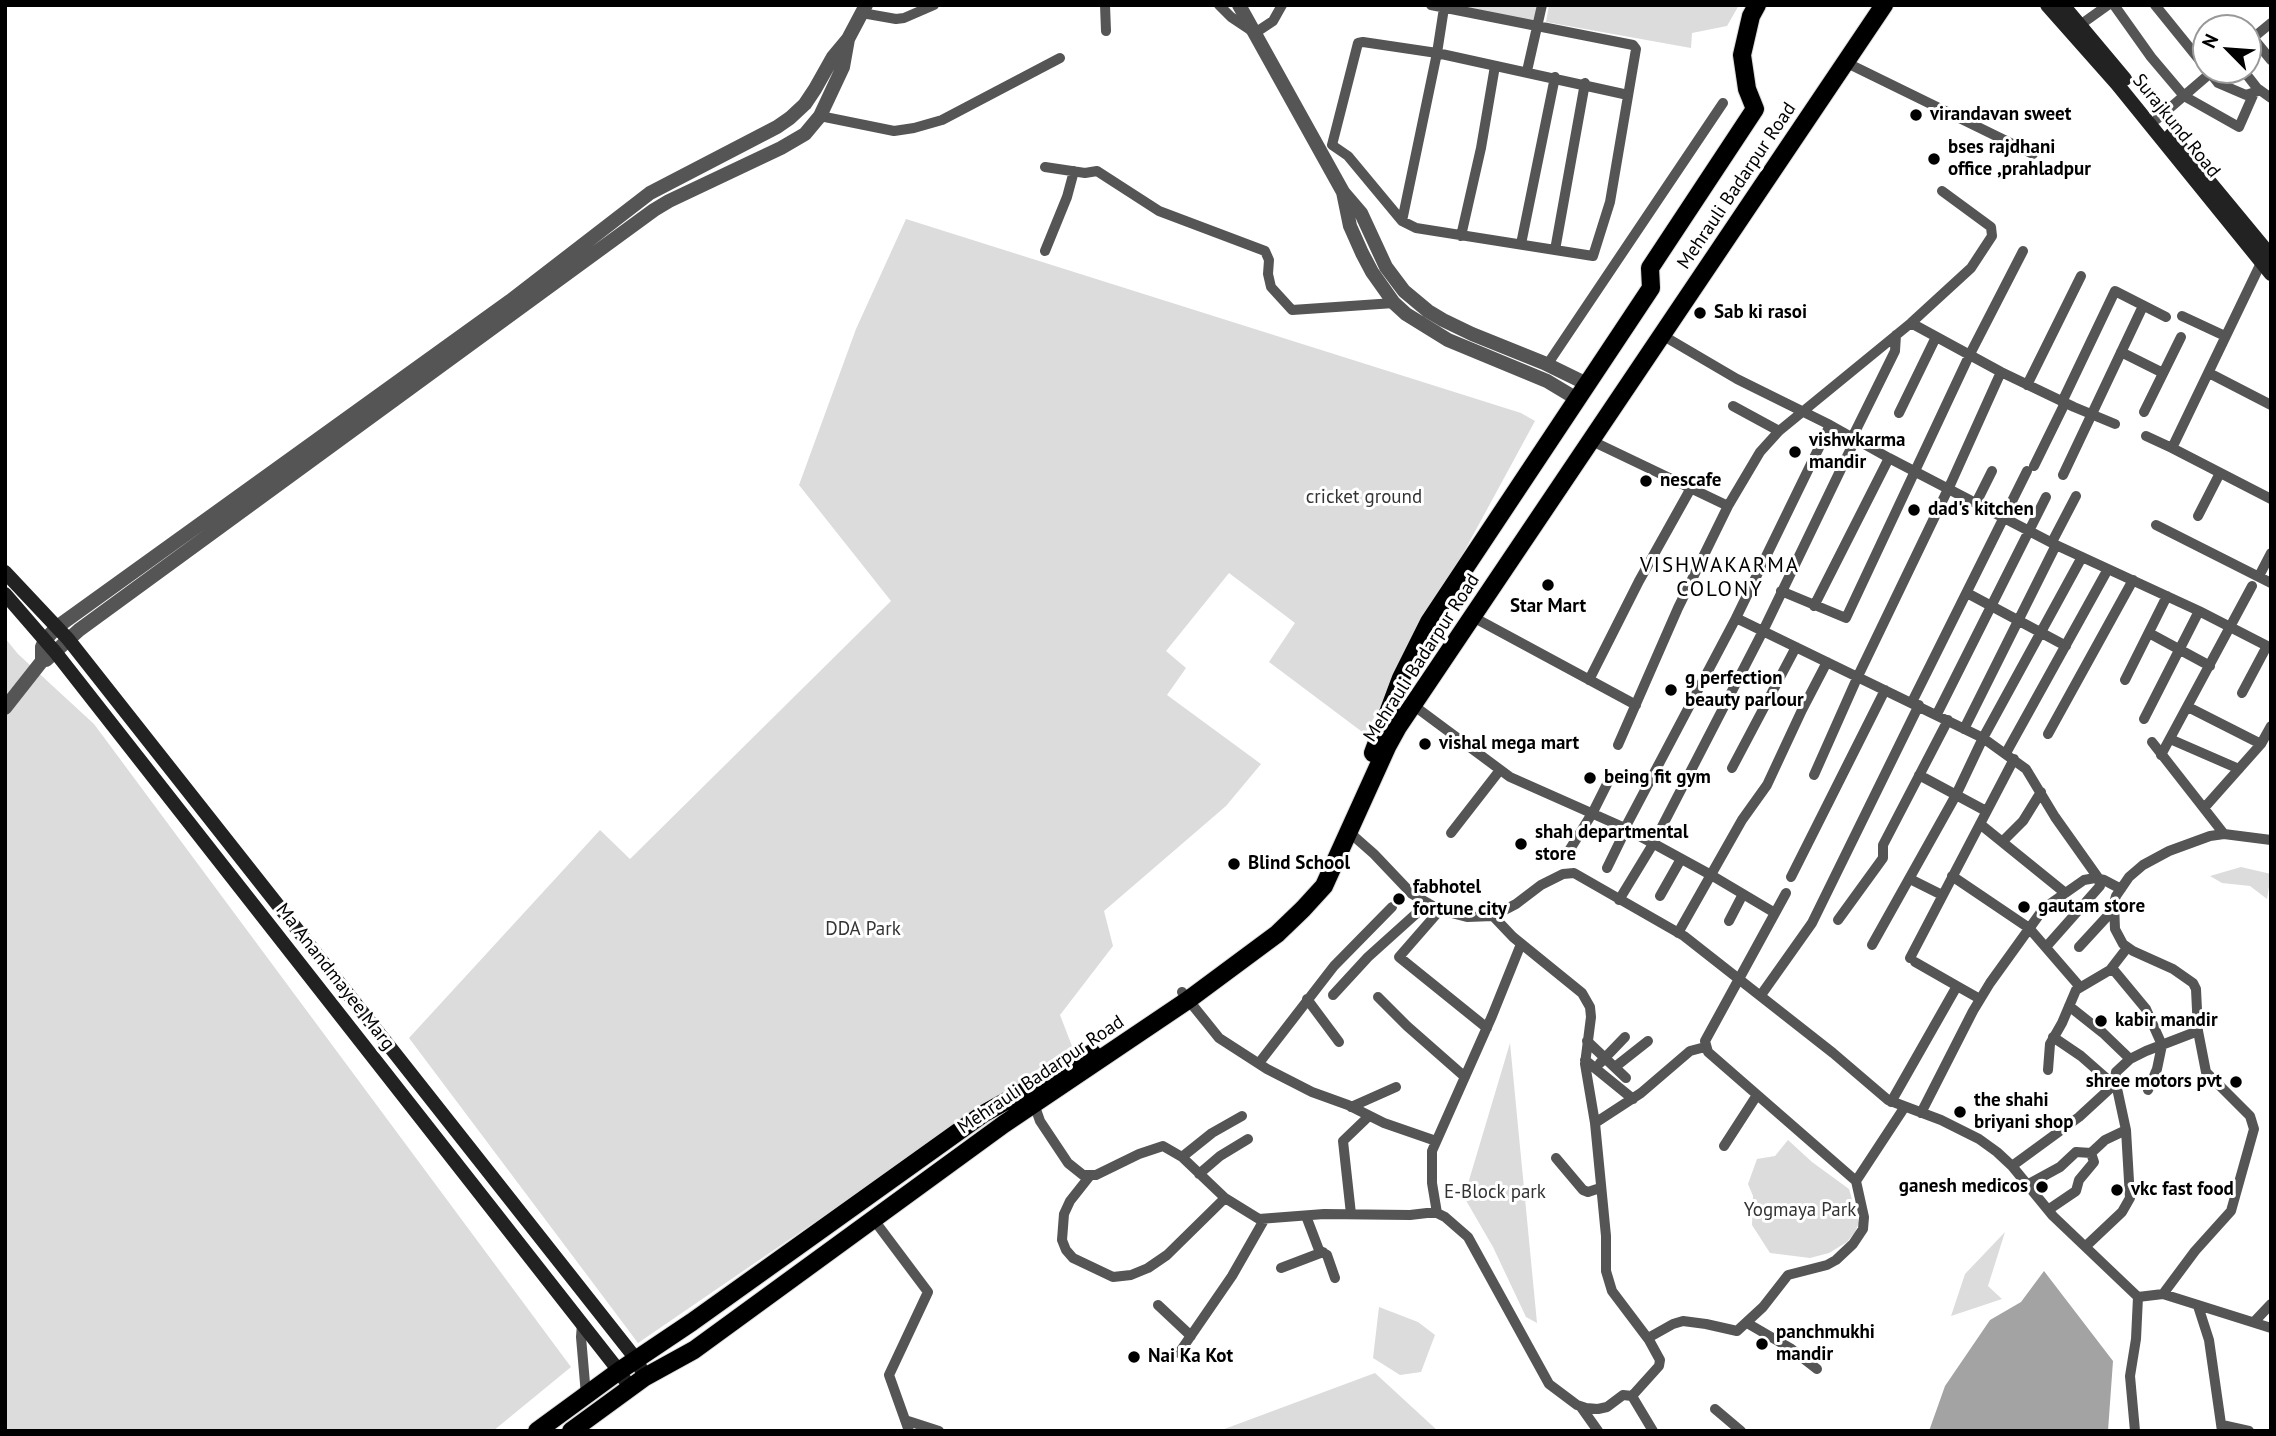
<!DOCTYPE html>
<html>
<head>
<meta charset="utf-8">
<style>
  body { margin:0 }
  #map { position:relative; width:2276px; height:1436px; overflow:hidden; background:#fff; font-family:"PT Sans",sans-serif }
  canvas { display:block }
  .frame { position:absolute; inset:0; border:7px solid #000; pointer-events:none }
  .north { position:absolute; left:2192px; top:14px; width:70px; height:70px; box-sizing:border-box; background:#fff; border:2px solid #999; border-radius:50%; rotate:295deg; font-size:19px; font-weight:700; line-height:28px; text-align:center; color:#000 }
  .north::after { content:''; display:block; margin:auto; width:24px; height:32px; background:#000; clip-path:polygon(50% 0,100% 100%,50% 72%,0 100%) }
</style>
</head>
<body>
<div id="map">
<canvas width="2276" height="1436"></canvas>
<div class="frame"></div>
<div class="north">N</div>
</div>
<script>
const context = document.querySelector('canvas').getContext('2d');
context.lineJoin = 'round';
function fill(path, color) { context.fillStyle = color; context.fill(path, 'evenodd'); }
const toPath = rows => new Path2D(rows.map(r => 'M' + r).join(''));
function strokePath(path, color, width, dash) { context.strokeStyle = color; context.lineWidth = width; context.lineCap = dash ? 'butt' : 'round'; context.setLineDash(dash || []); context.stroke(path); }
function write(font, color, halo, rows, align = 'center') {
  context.font = font + ' "PT Sans",sans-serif'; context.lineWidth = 6; context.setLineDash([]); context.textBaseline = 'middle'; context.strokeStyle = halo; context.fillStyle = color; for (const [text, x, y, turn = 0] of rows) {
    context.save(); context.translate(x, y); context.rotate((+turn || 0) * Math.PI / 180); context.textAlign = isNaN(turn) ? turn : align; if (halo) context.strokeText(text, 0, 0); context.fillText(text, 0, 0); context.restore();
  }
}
fill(toPath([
  [1448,5,1538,5,1535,23],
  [1549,5,1739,5,1727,26,1692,33,1691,48,1546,22],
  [906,219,1521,413,1535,421,1365,734,1269,662,1295,623,1229,573,1166,651,1186,668,1167,695,1261,764,1226,806,1104,911,1113,946,1060,1015,1072,1046,638,1343,409,1038,600,830,630,859,891,601,799,485,856,329],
  [5,638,18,654,94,724,571,1367,493,1431,5,1431],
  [2241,867,2271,874,2267,899,2250,886,2222,883,2210,876],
  [1510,1043,1537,1323,1526,1317,1493,1247,1464,1197],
  [1788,1140,1812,1162,1849,1189,1859,1223,1855,1232,1847,1242,1829,1253,1810,1258,1770,1253,1752,1225,1753,1196,1748,1184,1757,1159,1775,1156],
  [2005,1232,1988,1286,2002,1299,1951,1316,1965,1274],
  [1379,1307,1418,1322,1435,1335,1421,1372,1400,1375,1373,1358],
  [1375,1373,1438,1431,1219,1431]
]), '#dcdcdc');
fill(toPath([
  [2044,1271,2113,1361,2108,1431,1929,1431,1945,1386,1990,1320,2021,1302]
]), '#a3a3a3');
const primary = toPath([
  [1373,753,1401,678,1429,622,1651,288,1650,268,1755,109,1747,89,1742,55,1751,16,1757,5],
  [537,1431,619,1371,692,1322,983,1114,1092,1053],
  [571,1431,645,1377,694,1350,1004,1124,1188,1000,1277,934,1303,909,1324,886,1387,747,1398,727,1884,5]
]);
strokePath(primary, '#dbdbdb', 20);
strokePath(toPath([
  [1105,5,1106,31],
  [1219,5,1231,17,1255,33,1273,21,1282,5],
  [1431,5,1633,45,1636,49,1610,202,1593,256,1416,228,1402,221,1348,156,1332,145,1358,43,1363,42,1437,53,1628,95],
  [2114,5,2151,57,2184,96,2239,127,2254,93],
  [2155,5,2206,68],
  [862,13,896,19,904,18,934,5],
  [2080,25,2108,5],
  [2253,38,2271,60],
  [2248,42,2271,23],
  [1845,62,2033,154],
  [2208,70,2218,83,2246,95,2258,91],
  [2243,70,2257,88,2271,98],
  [1527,71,1542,5],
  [820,116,894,131,914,128,942,120,1060,58],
  [2157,119,2214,70],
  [1045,167,1085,173,1097,171,1159,211,1265,251,1269,260,1268,274,1271,287,1292,310,1394,303],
  [1402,221,1437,53,1444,8],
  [1461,236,1481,148,1495,66],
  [1521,244,1555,77],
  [1555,250,1585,83],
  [1045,251,1067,197,1074,171],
  [2261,263,2172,448,2271,499],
  [2182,316,2225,336],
  [1911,323,2001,372,2074,407,2115,424],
  [1662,335,1737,379,1830,425,1889,458,2056,545,2199,611,2271,648],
  [2121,352,2163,373],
  [1547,365,1723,103],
  [2209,373,2271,405],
  [2027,385,2081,276],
  [2062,402,2115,291,2166,317],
  [1733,406,1779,431],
  [2144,412,2181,337],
  [1899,413,1936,337],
  [2146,436,2172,448],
  [1852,438,1895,351,1896,335],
  [1592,441,1728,506],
  [2034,466,2065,403],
  [2063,475,2143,306],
  [1976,503,1992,471],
  [2198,516,2220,473],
  [2156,525,2271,583],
  [2052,542,2076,496],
  [2259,576,2271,553],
  [1781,591,1846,618,1969,356,2023,251],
  [1967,593,2066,646],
  [1814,606,1889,458],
  [1473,617,1636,705],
  [1736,618,1983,738,2026,769,2055,817,2099,879,2100,886,2046,947],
  [2149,633,2210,666],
  [1589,680,1639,581,1691,488],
  [2125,680,2167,596],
  [2242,693,2267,646],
  [1912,702,2027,471],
  [1413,705,1510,777,1625,828,1711,875,1775,913],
  [2188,707,2261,744],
  [1937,714,2046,497],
  [2144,719,2199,611],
  [1964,729,2056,545],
  [2048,734,2133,580],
  [2170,739,2239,769],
  [2152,742,2224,834],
  [1618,745,1678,608,1728,506,1760,452,1779,431,1911,323,1971,268,1992,236,1991,227,1942,191],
  [2006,753,2108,569],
  [2161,755,2252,586],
  [1732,768,1796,647],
  [1814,775,1858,676,1951,483,2001,372],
  [1919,775,1986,811],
  [2205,807,2261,744,2271,726],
  [1980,824,2064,892],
  [1625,828,1736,618,1830,425],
  [1349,832,1374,854,1412,894,1440,910,1467,917,1493,916,1516,904,1541,885,1563,874,1574,873,1684,936,1833,1053,1888,1100,1941,1120,1979,1139,1997,1152,2012,1166,2053,1216,2138,1297,2136,1339,2130,1376,2135,1431],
  [1451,833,1500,770],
  [2002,842,2023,821,2041,792],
  [1567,854,1593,812,1611,776],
  [1607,868,1626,829],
  [1952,876,2029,928,2080,987],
  [1791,877,1885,690],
  [1910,879,1942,895],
  [1786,893,1705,1041,1708,1052,1856,1181,1904,1108],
  [1660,896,1681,859],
  [1619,900,1653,844,1763,631,1855,440],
  [1440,910,1399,957,1487,1028],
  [1493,916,1513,937,1582,993,1590,1007,1591,1017,1585,1064,1595,1123,1606,1236,1606,1271,1612,1291,1649,1340,1660,1360,1659,1366,1632,1396],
  [1838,920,1883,858,1883,845,1948,720],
  [1729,921,1743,894],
  [1678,933,1742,820,1767,785,1802,710,1827,662],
  [1872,945,1956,795,1983,738,2082,557],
  [2079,947,2114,909],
  [1910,958,2014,759],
  [2112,968,2146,1009,2162,1045,2157,1069,2148,1090],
  [1957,986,1980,999],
  [1182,992,1219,1038,1267,1069,1312,1092,1348,1105,1384,1123,1436,1141],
  [1333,995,1368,957,1428,903],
  [1761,995,1812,923,1919,705],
  [1378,997,1407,1026,1465,1077],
  [1307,999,1339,1042],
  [2069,1006,2103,1033,2130,1059],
  [2053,1037,2081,1056,2114,1085],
  [1587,1041,1626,1078],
  [1585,1060,1633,1099],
  [1259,1063,1334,966,1392,907],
  [1600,1063,1625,1037],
  [1615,1067,1648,1041],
  [2048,1070,2050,1044,2062,1023,2076,990,2110,970,2127,948],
  [1033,1101,1040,1121,1068,1163,1083,1175,1096,1175,1139,1154,1163,1146,1182,1157,1225,1198,1259,1219,1324,1214,1410,1215,1427,1213,1437,1213,1445,1217,1468,1237,1549,1384,1577,1405,1586,1408,1598,1409,1607,1407,1623,1395,1632,1396,1653,1431],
  [1891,1102,1957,986,1915,962],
  [1351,1107,1396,1087],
  [1921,1113,1973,1011,1990,983,2044,908,2084,880,2095,878,2104,880,2121,889],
  [1595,1123,1641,1093,1690,1051,1705,1047],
  [1724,1146,1757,1095],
  [1182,1157,1212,1133,1242,1116],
  [1556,1158,1583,1190,1588,1192,1600,1188],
  [2012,1166,2079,1117,2116,1083],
  [1199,1174,1220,1156,1248,1139],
  [1089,1177,1070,1201,1064,1214,1062,1240,1066,1250,1073,1258,1113,1277,1131,1275,1148,1268,1167,1255,1225,1198],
  [2027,1185,2060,1167,2076,1152,2091,1153,2105,1140,2126,1130],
  [2048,1210,2076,1191,2079,1180,2094,1162,2091,1153],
  [1437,1213,1432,1183,1432,1151,1492,1016,1521,944],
  [1351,1214,1343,1141,1369,1116],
  [1306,1216,1319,1250,1327,1255,1335,1278],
  [874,1220,928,1292,889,1375,909,1431],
  [2086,1246,2122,1212,2130,1198,2126,1130,2115,1079,2116,1072,2130,1059,2146,1051,2198,1031],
  [1281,1268,1323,1252],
  [2163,1294,2195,1251,2231,1211,2254,1129,2250,1116,2206,1072,2198,1031,2196,989,2193,983,2173,969,2133,951,2123,944,2115,929,2114,903,2116,896,2129,877,2143,865,2169,851,2210,836,2224,834,2271,840],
  [2138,1297,2163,1294,2271,1328],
  [1158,1305,1191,1336],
  [2198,1306,2209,1340,2222,1431],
  [2254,1322,2271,1304],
  [1747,1323,1790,1348,1817,1369],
  [582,1324,581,1337,586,1395],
  [1648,1338,1673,1324,1683,1321,1706,1324,1737,1331,1763,1307,1788,1275,1827,1265,1836,1260,1853,1244,1863,1229,1864,1217,1856,1181],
  [1179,1353,1232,1276,1264,1220],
  [1581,1407,1598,1431],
  [1715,1409,1741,1431],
  [905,1420,939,1431],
  [2222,1425,2249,1431]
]), '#555', 10);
strokePath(toPath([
  [1239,5,1343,192,1361,213,1386,267,1404,291,1428,311,1443,320,1472,334,1544,363,1587,384],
  [1343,192,1350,226,1362,253,1372,272,1394,303,1406,314,1448,340,1547,381,1577,399],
  [46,660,79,630,654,210,669,201,781,148,805,134,820,116,843,67,848,39],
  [42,661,42,647,45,640,57,627,510,301,650,193,777,127,790,118,805,104,815,89,833,57,848,39,866,5],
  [5,708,42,661]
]), '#555', 14);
strokePath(toPath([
  [2047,5,2117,84,2271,274],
  [2063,5,2125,79],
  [2171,135,2271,256],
  [5,572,68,639,636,1359,645,1377],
  [5,594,56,653,619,1371,630,1388]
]), '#222', 14);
strokePath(primary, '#000', 18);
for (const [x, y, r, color] of [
  [1916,115,7,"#000"],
  [1934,159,7,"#000"],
  [1700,313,7,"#000"],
  [1795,452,7,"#000"],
  [1646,481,7,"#000"],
  [1914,510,7,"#000"],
  [1548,585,7,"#000"],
  [1671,690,7,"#000"],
  [1425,744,7,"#000"],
  [1590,778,7,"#000"],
  [1521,844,7,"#000"],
  [1234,864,7,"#000"],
  [1399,899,7,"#000"],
  [2024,907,7,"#000"],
  [2101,1021,7,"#000"],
  [2236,1082,7,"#000"],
  [1960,1112,7,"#000"],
  [2042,1187,7,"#000"],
  [2117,1190,7,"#000"],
  [1762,1344,7,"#000"],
  [1134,1357,7,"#000"]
]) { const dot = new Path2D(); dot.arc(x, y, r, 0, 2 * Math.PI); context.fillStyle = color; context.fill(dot); strokePath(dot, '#fff', 2.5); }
write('bold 19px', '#000', '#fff', [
  ["virandavan sweet",1930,115],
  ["bses rajdhani",1948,148],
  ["office ,prahladpur",1948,170],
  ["Sab ki rasoi",1714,313],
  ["vishwkarma",1809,441],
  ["mandir",1809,463],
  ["nescafe",1660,481],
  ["dad's kitchen",1928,510],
  ["Star Mart",1548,607,"center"],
  ["g perfection",1685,679],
  ["beauty parlour",1685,701],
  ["vishal mega mart",1439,744],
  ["being fit gym",1604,778],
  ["shah departmental",1535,833],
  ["store",1535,855],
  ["Blind School",1248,864],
  ["fabhotel",1413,888],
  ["fortune city",1413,910],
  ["gautam store",2038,907],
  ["kabir mandir",2115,1021],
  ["shree motors pvt",2222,1082,"right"],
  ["the shahi",1974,1101],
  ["briyani shop",1974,1123],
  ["ganesh medicos",2028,1187,"right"],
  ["vkc fast food",2131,1190],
  ["panchmukhi",1776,1333],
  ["mandir",1776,1355],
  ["Nai Ka Kot",1148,1357]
], 'left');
write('19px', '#000', '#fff', [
  ["Surajkund Road",2176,126,51],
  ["Mehrauli Badarpur Road",1737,186,-56],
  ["Mehrauli Badarpur Road",1422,658,-57],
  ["Ma Anandmayee Marg",335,977,52],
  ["Mehrauli Badarpur Road",1041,1075,-34]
]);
write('19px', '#333', '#fff', [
  ["cricket ground",1364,498],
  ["DDA Park",863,930],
  ["E-Block park",1495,1193],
  ["Yogmaya Park",1800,1211]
]);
context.letterSpacing = '2px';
write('21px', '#000', '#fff', [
  ["VISHWAKARMA",1720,566],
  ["COLONY",1720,590]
]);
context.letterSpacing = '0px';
</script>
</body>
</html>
